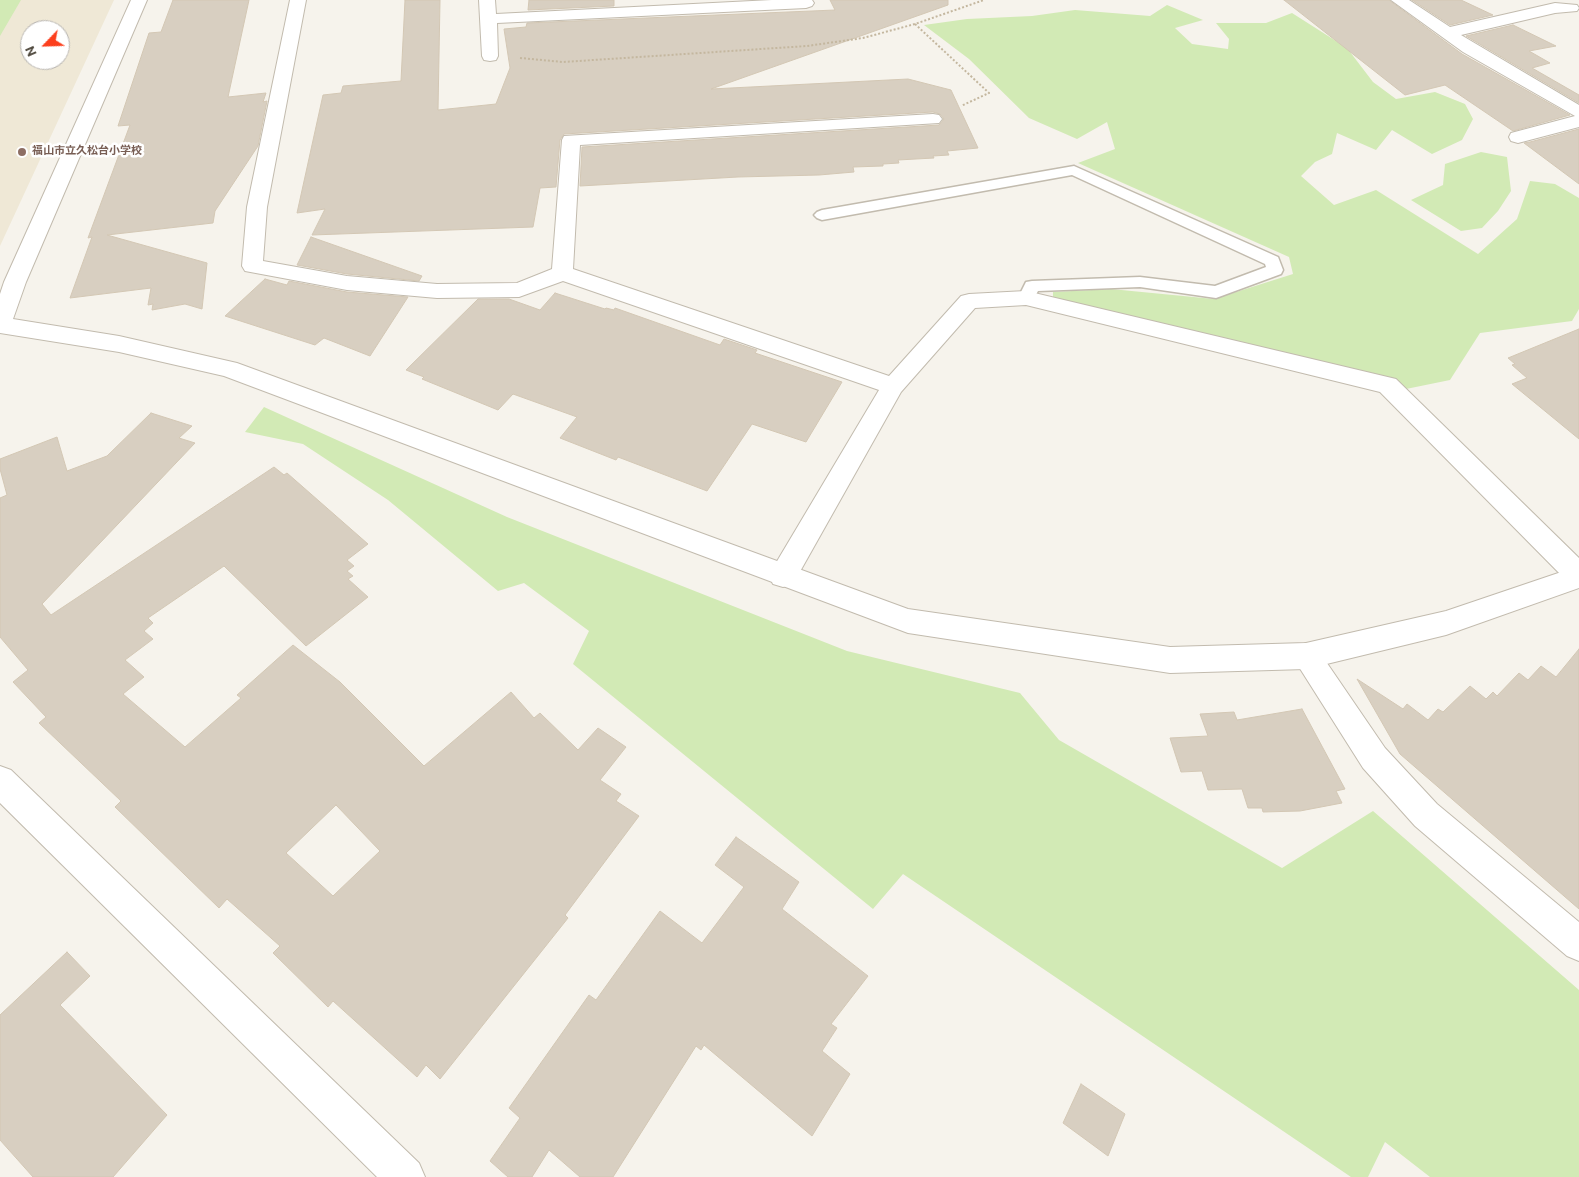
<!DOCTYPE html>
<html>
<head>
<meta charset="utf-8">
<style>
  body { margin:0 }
  #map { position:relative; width:1579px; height:1177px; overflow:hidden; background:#f6f3ec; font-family:Overpass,sans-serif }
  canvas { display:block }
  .north { position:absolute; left:20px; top:20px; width:50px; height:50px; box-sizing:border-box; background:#fff; border:1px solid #b7b4b0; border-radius:50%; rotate:246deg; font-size:14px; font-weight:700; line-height:20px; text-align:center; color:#4b4439 }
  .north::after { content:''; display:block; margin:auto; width:18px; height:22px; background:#fc3f1d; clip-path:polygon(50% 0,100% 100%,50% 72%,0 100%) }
</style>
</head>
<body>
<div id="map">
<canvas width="1579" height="1177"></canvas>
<div class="north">N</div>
</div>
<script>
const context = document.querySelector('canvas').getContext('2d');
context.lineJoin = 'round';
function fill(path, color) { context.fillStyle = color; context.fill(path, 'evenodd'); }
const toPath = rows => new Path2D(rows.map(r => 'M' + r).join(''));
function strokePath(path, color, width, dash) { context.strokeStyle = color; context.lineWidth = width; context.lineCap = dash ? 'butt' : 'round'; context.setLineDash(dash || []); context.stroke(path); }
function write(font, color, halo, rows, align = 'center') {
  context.font = font + ' Overpass,"Noto Sans JP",sans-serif'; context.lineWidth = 5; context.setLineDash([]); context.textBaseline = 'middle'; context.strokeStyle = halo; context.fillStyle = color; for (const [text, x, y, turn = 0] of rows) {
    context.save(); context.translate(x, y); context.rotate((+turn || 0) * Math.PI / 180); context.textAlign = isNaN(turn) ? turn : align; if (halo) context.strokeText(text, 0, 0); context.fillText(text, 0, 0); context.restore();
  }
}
fill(toPath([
  [0,0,114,0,0,246],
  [30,30,60,30,60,60,30,60]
]), '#efe8d6');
fill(toPath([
  [0,0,21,0,0,36],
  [1167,5,1203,20,1175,28,1192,44,1228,49,1229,39,1216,23,1266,23,1292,13,1347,48,1373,82,1396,99,1435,92,1465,104,1473,119,1462,140,1432,154,1392,130,1376,150,1337,133,1332,154,1315,162,1301,176,1334,205,1376,190,1478,254,1517,219,1530,181,1555,184,1579,198,1579,309,1572,321,1480,333,1450,380,1406,389,1053,300,1053,292,1111,289,1214,299,1293,274,1289,257,1078,163,1115,149,1107,122,1077,139,1029,118,969,59,924,25,967,19,1032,16,1075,10,1150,16],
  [1481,152,1507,157,1511,191,1498,211,1482,228,1461,231,1411,200,1443,185,1445,164],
  [264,407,507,517,847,651,1020,693,1059,740,1282,868,1373,811,1579,990,1579,1177,1430,1177,1385,1142,1368,1177,1351,1177,903,874,873,909,573,664,589,631,524,583,498,591,388,500,303,444,245,432]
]), '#d2eab5');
const building = toPath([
  [173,0,249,0,228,97,266,93,263,102,267,101,258,146,215,211,213,223,107,235,207,263,202,309,185,304,152,310,153,304,148,305,151,288,70,298,92,237,88,238,130,125,118,126,149,33,161,32,173,0],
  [405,0,440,0,438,110,496,104,510,68,504,29,526,27,527,23,835,10,830,0,948,0,948,5,711,89,908,79,951,90,978,148,947,151,949,155,933,156,934,158,898,160,899,163,883,164,883,166,853,167,854,172,819,175,738,177,580,186,582,147,939,125,944,119,940,114,933,112,564,134,560,140,556,187,540,188,533,227,312,235,325,209,297,213,323,95,341,93,343,86,401,81,405,0],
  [529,0,614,0,614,6,528,10,529,0],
  [1284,0,1389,0,1462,54,1570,115,1513,131,1445,85,1405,95,1284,0],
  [1412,0,1461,0,1493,15,1450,25,1412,0],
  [1513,25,1556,46,1529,51,1550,63,1532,68,1579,95,1579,103,1466,36,1513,25],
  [1579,129,1579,184,1524,143,1530,142,1579,129],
  [311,237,422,276,419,281,347,274,297,265,311,237],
  [265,279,287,285,289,281,347,292,408,297,370,356,324,338,315,345,225,316,265,279],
  [555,293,605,309,606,308,614,310,615,308,720,345,724,339,757,350,755,353,842,382,806,442,752,424,707,491,618,457,616,460,560,438,577,417,513,394,498,410,422,379,424,377,406,370,478,299,509,299,540,310,555,293],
  [1579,329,1579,439,1512,384,1527,378,1512,365,1515,364,1508,358,1579,329],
  [151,413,192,426,179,438,195,443,42,604,51,615,274,467,284,475,287,473,368,544,347,560,354,566,347,571,353,576,348,579,368,597,306,646,224,566,148,618,153,623,144,631,153,639,125,660,144,677,123,694,185,747,241,698,237,695,293,645,340,682,424,766,511,692,534,718,540,713,578,750,598,728,626,747,600,780,621,794,616,801,639,816,565,915,568,918,440,1079,426,1065,417,1077,333,1001,328,1007,273,953,280,946,227,899,219,908,115,807,121,801,39,723,46,717,13,682,28,670,0,637,0,498,7,495,0,469,0,459,57,437,67,471,107,456,151,413],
  [336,805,380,851,333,896,286,853,336,805],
  [1579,649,1579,909,1400,754,1357,679,1403,709,1407,704,1428,720,1438,709,1443,712,1470,686,1486,699,1493,692,1497,696,1519,673,1528,680,1541,666,1556,677,1579,649],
  [1302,709,1345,789,1336,791,1342,803,1300,811,1263,812,1262,808,1248,808,1242,789,1208,790,1202,771,1181,772,1170,738,1208,736,1200,714,1234,712,1237,720,1302,709],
  [736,837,799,882,782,909,868,976,831,1024,837,1028,822,1051,850,1074,812,1136,704,1045,701,1050,696,1046,613,1177,580,1177,549,1150,532,1177,508,1177,490,1161,520,1118,509,1108,589,995,596,1000,660,911,702,943,744,887,715,865,736,837],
  [67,952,90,976,60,1005,167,1115,113,1177,33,1177,0,1140,0,1015,67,952],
  [1081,1084,1125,1114,1108,1156,1063,1123,1081,1084]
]);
fill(building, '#d8cfc1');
strokePath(building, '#d3c7b4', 1);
const service = toPath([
  [1074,166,1278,257,1283,270,1281,274,1216,298,1140,287,1038,291,1032,302,1026,304,1020,302,1018,298,1026,282,1032,281,1140,277,1215,286,1266,267,1265,264,1072,175,822,220,817,218,814,215,817,212,822,210,1074,166]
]);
const minor = toPath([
  [290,0,306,0,267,207,263,261,347,276,437,284,517,283,552,269,562,140,564,136,933,114,939,115,942,119,939,123,580,145,573,269,889,376,961,296,969,294,1026,291,1396,379,1579,558,1579,586,1569,583,1380,392,1026,305,975,308,901,392,793,584,783,587,773,584,769,576,773,568,879,390,563,281,519,297,437,298,347,290,245,271,242,266,247,207,290,0],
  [479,0,495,0,496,14,772,0,812,0,814,3,812,6,806,8,497,23,498,56,496,60,490,61,484,60,482,56,479,0],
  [1391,0,1409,0,1450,27,1555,3,1577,5,1579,8,1577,11,1555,13,1461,35,1579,105,1579,127,1518,143,1511,141,1509,137,1511,133,1575,116,1463,52,1391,0],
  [1306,643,1316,647,1385,748,1437,804,1579,922,1579,961,1567,956,1415,826,1363,768,1292,656,1296,647,1306,643]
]);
const tertiary = toPath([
  [131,0,147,0,26,282,13,319,119,336,237,363,908,609,1170,647,1306,643,1446,611,1579,566,1579,588,1446,635,1306,669,1170,673,908,633,224,376,119,352,0,333,0,294,4,282,131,0],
  [0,766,11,770,419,1163,425,1177,377,1177,0,803,0,766]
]);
strokePath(service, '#c2bbae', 3);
strokePath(minor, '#c2bbae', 2);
strokePath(tertiary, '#c2bbae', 2);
strokePath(toPath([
  [915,24,989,93,961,106],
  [520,58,563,62,807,46,863,38,915,24,984,0]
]), '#c4b79f', 2, [2, 2]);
fill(service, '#fff');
fill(minor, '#fff');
fill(tertiary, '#fff');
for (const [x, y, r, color] of [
  [22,152,5,"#8d6e63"]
]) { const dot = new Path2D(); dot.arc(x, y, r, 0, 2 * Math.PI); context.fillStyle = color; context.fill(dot); strokePath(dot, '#fff', 2); }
write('bold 11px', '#785e54', '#fff', [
  ["福山市立久松台小学校",32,152]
], 'left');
</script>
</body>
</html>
